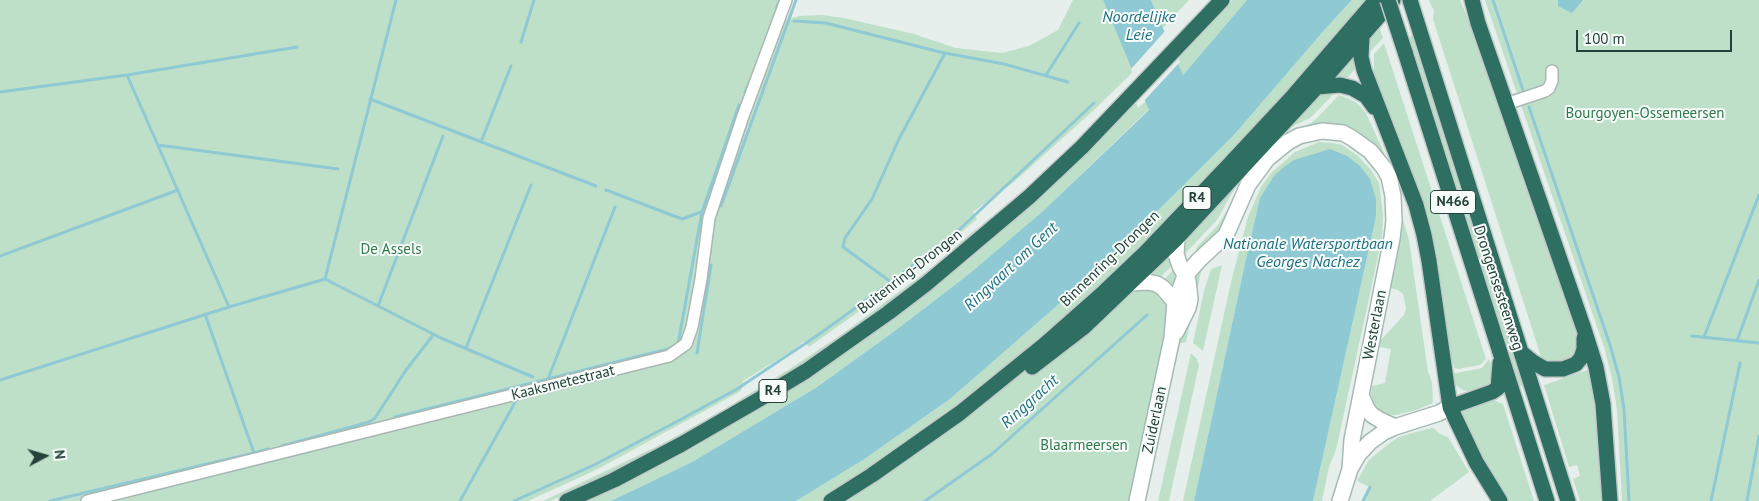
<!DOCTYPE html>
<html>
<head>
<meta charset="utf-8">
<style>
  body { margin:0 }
  #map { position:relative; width:1759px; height:501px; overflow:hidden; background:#e6efeb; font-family:"PT Sans",sans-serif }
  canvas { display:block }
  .north { position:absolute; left:20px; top:431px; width:50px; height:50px; -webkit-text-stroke:4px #f7fbf9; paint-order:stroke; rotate:84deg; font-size:14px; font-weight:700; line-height:20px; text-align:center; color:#24423a }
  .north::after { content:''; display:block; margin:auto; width:18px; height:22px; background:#24423a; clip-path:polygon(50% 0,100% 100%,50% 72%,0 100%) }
  .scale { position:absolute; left:1576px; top:30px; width:156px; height:22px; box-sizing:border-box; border:2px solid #24423a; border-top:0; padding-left:6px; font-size:15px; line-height:18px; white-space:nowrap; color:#24423a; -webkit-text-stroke:4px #f7fbf9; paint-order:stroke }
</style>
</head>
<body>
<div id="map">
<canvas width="1759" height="501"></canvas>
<div class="north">N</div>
<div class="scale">100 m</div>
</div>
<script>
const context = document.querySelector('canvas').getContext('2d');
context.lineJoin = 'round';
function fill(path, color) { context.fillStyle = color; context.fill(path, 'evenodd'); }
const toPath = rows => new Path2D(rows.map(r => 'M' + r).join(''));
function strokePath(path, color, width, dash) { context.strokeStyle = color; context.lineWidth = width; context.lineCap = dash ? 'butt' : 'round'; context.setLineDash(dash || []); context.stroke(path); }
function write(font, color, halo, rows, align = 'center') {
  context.font = font + ' "PT Sans",sans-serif'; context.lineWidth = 4; context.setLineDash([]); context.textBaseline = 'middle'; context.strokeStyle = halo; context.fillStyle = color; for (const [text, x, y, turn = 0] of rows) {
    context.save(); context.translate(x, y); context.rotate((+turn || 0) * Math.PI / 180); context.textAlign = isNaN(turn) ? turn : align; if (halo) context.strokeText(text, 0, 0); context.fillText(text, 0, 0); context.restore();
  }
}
fill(toPath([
  [0,0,785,0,747,109,771,58,785,20,799,16,822,15,844,18,914,34,956,48,1002,53,1029,46,1058,30,1073,0,1103,0,1134,71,1094,110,1015,181,973,212,977,219,964,230,868,305,809,347,804,341,793,350,743,381,741,391,596,470,528,501,0,501],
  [1151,0,1189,0,1163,28],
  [1232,0,1247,0,1183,75,1176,60],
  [1352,0,1369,0,1279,102,1154,235,1107,279,1132,289,1156,288,1170,304,1168,329,1161,355,1129,501,796,501,863,460,950,399,1098,270,1233,136,1327,27],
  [1429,0,1460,0,1472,28,1578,330,1578,348,1575,355,1567,361,1547,363,1542,360,1433,19,1434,9,1432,8],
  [1485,0,1759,0,1759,501,1622,501,1617,410,1612,378,1604,347],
  [1378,24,1383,38,1363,59,1363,46],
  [1410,36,1417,39,1527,387,1516,385,1409,40],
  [1384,43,1486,359,1480,365,1458,369,1455,368,1451,359,1438,261,1430,223,1424,204,1374,77,1374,54],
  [1354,51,1358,65,1345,81,1332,81],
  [1337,89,1329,99,1310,118,1285,130,1316,95],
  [1339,95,1356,102,1366,113,1391,168,1353,133,1295,130,1311,123,1318,117],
  [1146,101,1149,109,1043,211,969,274,896,330,817,387,692,462,611,501,588,501,619,487,688,451,819,372,886,325,969,260,1033,204,1136,103,1138,108],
  [1319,142,1332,143,1342,145,1358,156,1371,170,1379,183,1383,215,1382,237,1370,294,1336,450,1329,467,1322,501,1313,501,1376,217,1376,199,1260,198,1249,245,1194,501,1183,501,1231,282,1248,217,1261,187,1271,173,1295,152],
  [1252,164,1237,184,1217,220,1181,258,1182,239],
  [1233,200,1228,224,1197,255,1196,248,1218,225],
  [1398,202,1409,240,1428,372,1432,382,1433,403,1416,410,1396,415,1386,415,1375,408,1371,395,1372,386,1385,383,1391,349,1379,347,1380,341,1404,315,1406,308,1403,294,1398,290,1387,287],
  [978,227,959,249,900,295,793,372,668,445,551,501,543,501,666,442,728,407,791,368,845,332,935,265],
  [1171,250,1174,264,1157,280,1141,279],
  [1222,265,1203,351,1193,343,1204,291,1211,269],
  [1202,267,1186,342,1178,344,1191,278],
  [1174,269,1181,276,1175,290,1161,283],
  [1191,353,1197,359,1199,365,1169,501,1158,501],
  [1489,359,1494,375,1493,381,1489,386,1471,392,1463,390,1457,386,1451,374,1482,368],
  [1596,367,1610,501,1580,501,1573,479,1580,476,1577,465,1569,467,1544,385],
  [1491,399,1503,404,1534,501,1508,501,1470,435,1459,407],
  [1433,428,1440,434,1448,437,1469,472,1430,501,1363,501,1370,487,1357,481,1369,460,1391,442,1399,437,1419,431]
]), '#bfe0c8');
fill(toPath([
  [1103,0,1151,0,1183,75,1247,0,1352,0,1327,27,1233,136,1098,270,950,399,863,460,796,501,611,501,692,462,817,387,896,330,969,274,1043,211,1149,110],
  [1558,0,1583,0,1572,13,1558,6],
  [1330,149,1347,156,1360,166,1370,179,1376,199,1376,217,1313,501,1194,501,1249,245,1260,198,1274,176,1285,166,1294,160]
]), '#8ec9d4');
fill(toPath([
  [1166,30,1180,62,1143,102,1131,69]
]), '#e6efeb');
strokePath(toPath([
  [396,0,325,279,441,338,533,377],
  [1493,0,1523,90],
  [777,7,780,0],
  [794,21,826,23,944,53],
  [521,42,534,0],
  [127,75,297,47],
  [1046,75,1079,23],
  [0,92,127,75,229,307,325,279],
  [745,92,750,82],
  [370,99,596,186],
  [1529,107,1610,345,1619,377,1624,409,1629,501],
  [481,142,511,66],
  [158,145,338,169],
  [606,190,682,219,701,212],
  [721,206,796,0],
  [0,256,178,190],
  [891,282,843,247,845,238,872,199,899,139,945,53,1004,64,1068,82],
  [378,306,443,136],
  [1692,336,1759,343],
  [1704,337,1759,195],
  [1737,341,1759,280],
  [466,348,531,185],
  [697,353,711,265],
  [548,379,615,207],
  [0,380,229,307],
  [395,417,668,349,678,344,702,212,739,105],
  [282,446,369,422,375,418,406,370,434,334],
  [254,453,268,449],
  [153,490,358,439],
  [50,501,254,453,205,314],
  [460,501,517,399,514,400],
  [514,501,594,465,674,423,737,389,818,335,894,280,960,229,1094,103],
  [925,501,992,454,1147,315],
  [1363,501,1370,487],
  [1711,501,1740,363],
  [1747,501,1759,436]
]), '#8ec9d4', 3);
const street = toPath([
  [1506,104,1545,91,1549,88,1552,81,1552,71],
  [87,501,669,356,686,344,692,327,701,279,709,218,743,116,786,0]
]);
const secondary = toPath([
  [1131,283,1147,282,1157,284,1163,288,1175,302],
  [1176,332,1188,308,1190,299,1188,281,1180,266,1176,254,1177,238],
  [1361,395,1367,409,1372,415,1380,420,1395,427],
  [1137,501,1172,338,1175,302,1185,276,1199,260,1226,235,1248,185,1267,159,1288,142,1299,136,1322,131,1343,133,1352,138,1370,151,1384,168,1389,177,1393,196,1394,221,1392,238,1352,440,1350,469],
  [1340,501,1350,469,1358,455,1370,442,1384,432,1395,427,1439,413,1450,407]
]);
const highway = toPath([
  [1410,0,1568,501],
  [1472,0,1478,23,1584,329,1596,367,1603,404,1610,501],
  [1362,37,1361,57,1364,70,1416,205,1424,235,1429,261,1450,407,1476,462,1500,501],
  [1405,52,1547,501],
  [1317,87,1340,85,1352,88,1366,96,1374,107],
  [1522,353,1533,362,1545,369,1563,369,1576,364,1581,358,1584,349,1584,338],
  [1032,367,1084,327,1177,238,1317,87,1393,0],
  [1450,407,1492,392,1498,388,1500,363],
  [567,501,614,480,682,444,758,400,806,371,888,313,926,284,1029,197,1082,147,1222,0],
  [831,501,872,475,960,413,1044,345,1104,292,1146,252,1228,166,1294,95,1376,0]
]);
strokePath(street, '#a8b8b2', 14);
strokePath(secondary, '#a4bbb3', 18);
strokePath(highway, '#c2cac8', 18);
strokePath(street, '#fff', 11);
strokePath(secondary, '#fff', 15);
strokePath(highway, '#2f6f62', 15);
const highwayBridge = toPath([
  [1388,0,1405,52]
]);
strokePath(highwayBridge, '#c2cac8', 18, []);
strokePath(highwayBridge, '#2f6f62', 15);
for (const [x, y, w] of [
  [1197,198,28],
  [1453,202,45],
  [773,391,28]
]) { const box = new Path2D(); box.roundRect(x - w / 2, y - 11.5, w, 23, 4); context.fillStyle = '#f7fbf9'; context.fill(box); strokePath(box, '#24423a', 1); }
write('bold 14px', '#24423a', null, [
  ["R4",1197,198],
  ["N466",1453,202],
  ["R4",773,391]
]);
write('15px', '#2d7a4b', '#f7fbf9', [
  ["Bourgoyen-Ossemeersen",1645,114],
  ["De Assels",391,250],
  ["Blaarmeersen",1084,446]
]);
write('15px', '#24423a', '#f7fbf9', [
  ["Binnenring-Drongen",1110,259,-44],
  ["Buitenring-Drongen",910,272,-38],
  ["Drongensesteenweg",1498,288,72],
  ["Westerlaan",1375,325,-79],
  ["Kaaksmetestraat",563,383,-14],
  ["Zuiderlaan",1155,420,-78]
]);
write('italic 16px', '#1c6f80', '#f7fbf9', [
  ["Noordelijke",1139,17],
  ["Leie",1139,35],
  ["Nationale Watersportbaan",1308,244],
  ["Georges Nachez",1308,262],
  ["Ringvaart om Gent",1011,267,-43],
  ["Ringgracht",1030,402,-42]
]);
</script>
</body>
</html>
